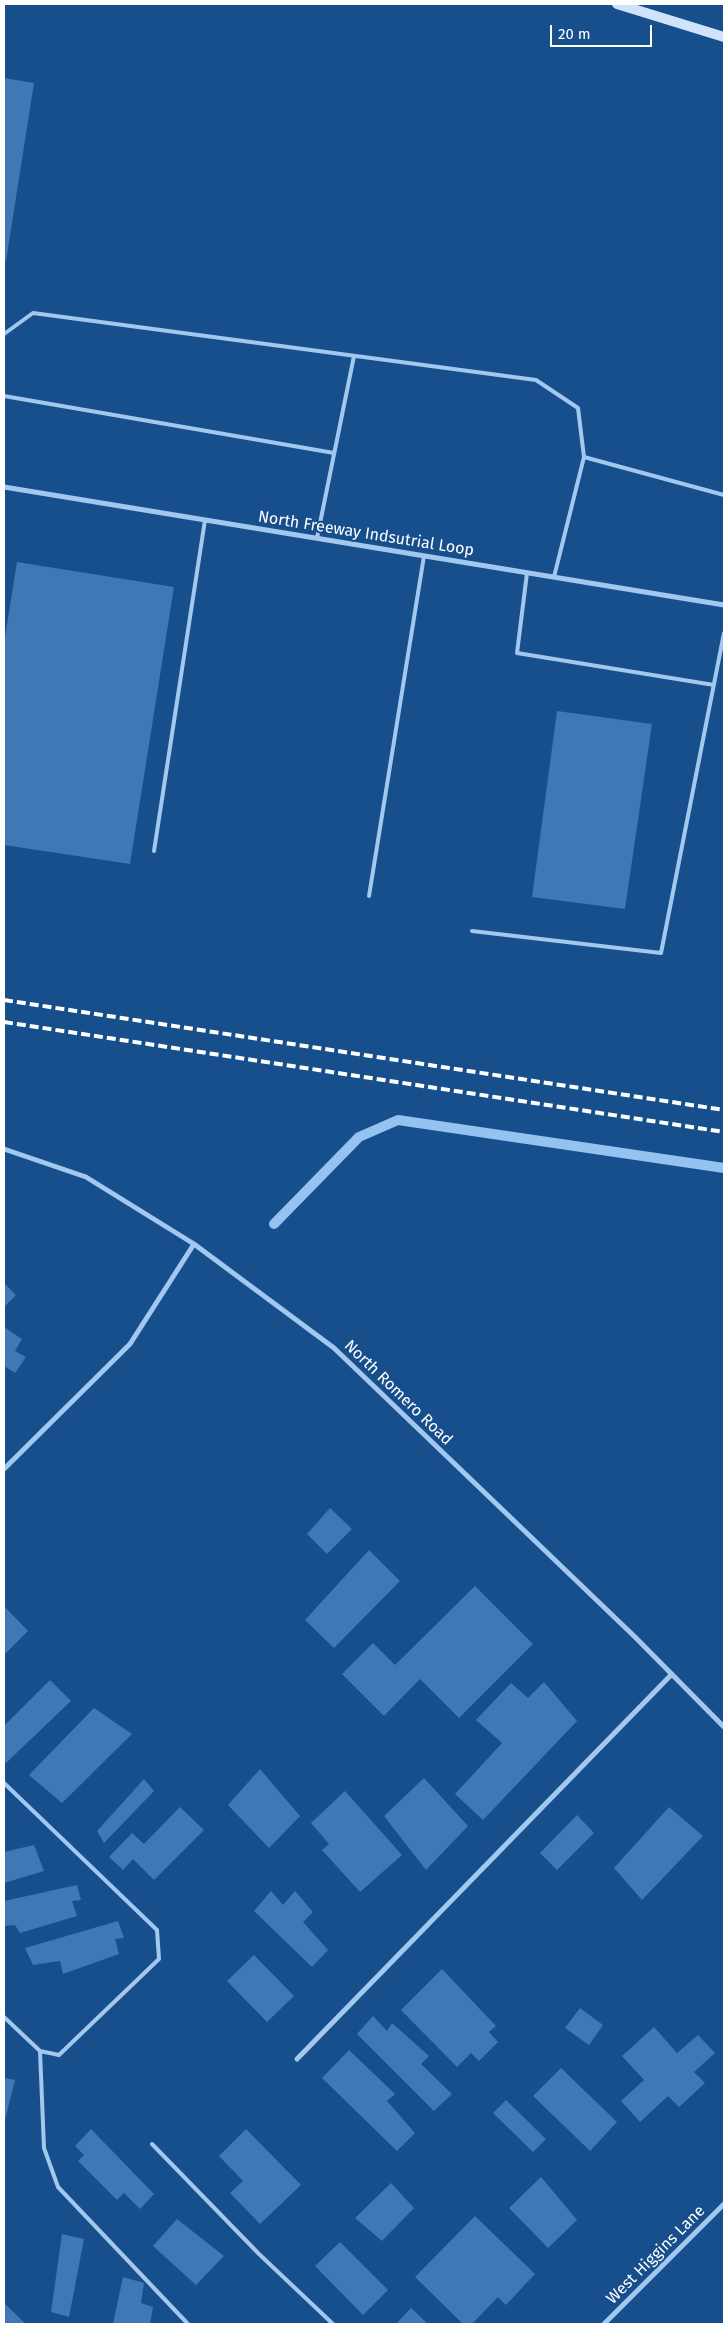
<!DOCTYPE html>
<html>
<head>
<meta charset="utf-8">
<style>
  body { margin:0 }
  #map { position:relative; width:728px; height:2328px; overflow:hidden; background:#174f8d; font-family:"Fira Sans",sans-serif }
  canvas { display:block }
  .frame { position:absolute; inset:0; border:5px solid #fff; pointer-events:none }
  .scale { position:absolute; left:550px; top:25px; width:102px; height:22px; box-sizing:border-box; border:2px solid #fff; border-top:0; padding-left:6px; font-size:15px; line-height:18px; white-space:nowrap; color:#fff; -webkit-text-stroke:4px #174f8d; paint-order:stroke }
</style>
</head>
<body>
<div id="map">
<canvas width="728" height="2328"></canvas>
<div class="frame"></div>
<div class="scale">20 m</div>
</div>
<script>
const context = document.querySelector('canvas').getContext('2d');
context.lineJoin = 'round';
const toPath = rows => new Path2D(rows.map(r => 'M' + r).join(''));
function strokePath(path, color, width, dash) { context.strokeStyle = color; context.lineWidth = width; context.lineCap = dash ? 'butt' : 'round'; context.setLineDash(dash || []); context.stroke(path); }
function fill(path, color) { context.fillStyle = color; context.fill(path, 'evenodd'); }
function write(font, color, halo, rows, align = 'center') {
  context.font = font + ' "Fira Sans",sans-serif'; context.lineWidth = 4; context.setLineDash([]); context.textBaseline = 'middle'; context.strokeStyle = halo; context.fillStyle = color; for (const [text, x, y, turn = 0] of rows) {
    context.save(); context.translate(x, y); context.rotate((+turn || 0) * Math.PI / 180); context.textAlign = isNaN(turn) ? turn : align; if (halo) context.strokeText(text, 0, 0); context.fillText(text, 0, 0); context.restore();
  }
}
strokePath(toPath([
  [274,1224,359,1137,398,1120,724,1168]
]), '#94c3f2', 10);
fill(toPath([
  [4,78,34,83,6,261,4,261],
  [17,562,174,587,130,864,4,845,4,643],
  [557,711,652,724,625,909,532,897],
  [4,1283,16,1295,4,1307],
  [4,1327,22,1339,15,1351,26,1357,15,1373,4,1366],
  [330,1508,352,1529,327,1554,307,1534],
  [369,1550,400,1581,334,1648,305,1620],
  [475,1586,533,1644,459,1718,420,1679,384,1716,342,1674,373,1643,395,1665],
  [4,1606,28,1631,4,1655],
  [50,1680,71,1701,6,1763,4,1761,4,1726],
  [544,1682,577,1721,483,1820,455,1794,502,1743,476,1720,511,1683,528,1698],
  [94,1708,132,1734,62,1803,29,1775],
  [260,1769,300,1816,269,1848,228,1805],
  [424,1778,468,1826,426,1870,384,1816],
  [144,1779,154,1791,104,1843,97,1831],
  [345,1791,402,1855,360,1892,322,1850,329,1844,311,1823],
  [180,1807,204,1830,154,1880,133,1859,123,1870,109,1857,132,1833,144,1844],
  [669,1807,703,1836,642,1900,614,1868],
  [577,1815,594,1833,557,1870,540,1853],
  [34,1845,44,1871,4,1883,4,1852],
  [77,1885,81,1900,72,1901,77,1916,20,1933,15,1925,4,1926,4,1901],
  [271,1891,283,1905,295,1891,313,1912,303,1922,328,1950,312,1967,254,1911],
  [118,1921,124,1938,115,1939,119,1954,63,1974,60,1961,33,1965,25,1948],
  [254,1955,294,1996,267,2022,227,1981],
  [442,1969,496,2026,489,2032,498,2042,479,2061,471,2053,457,2067,401,2010],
  [580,2008,603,2025,589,2045,565,2028],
  [373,2016,387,2031,392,2023,429,2056,421,2064,452,2094,434,2111,357,2034],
  [654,2027,677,2053,698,2035,715,2053,694,2072,705,2083,679,2107,668,2096,640,2122,621,2101,644,2080,622,2056],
  [349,2050,395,2094,387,2101,415,2133,397,2151,322,2078],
  [561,2068,617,2122,590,2151,533,2096],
  [4,2078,15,2080,4,2124],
  [506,2100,546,2139,533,2152,493,2113],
  [91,2129,154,2194,140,2209,124,2193,117,2200,78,2161,84,2155,75,2146],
  [246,2129,301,2185,260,2224,230,2193,243,2181,219,2156],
  [541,2177,577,2220,548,2248,509,2208],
  [391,2183,414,2208,382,2241,355,2218],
  [475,2216,535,2274,506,2305,498,2297,472,2324,463,2324,415,2277],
  [177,2219,224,2256,196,2285,153,2246],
  [62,2234,84,2239,69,2317,51,2312],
  [340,2242,388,2290,363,2315,315,2266],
  [123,2277,144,2283,141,2303,153,2307,150,2324,113,2324],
  [4,2303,26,2324,4,2324],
  [411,2308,428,2324,396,2324]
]), '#3f78b5');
strokePath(toPath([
  [4,334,33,313,536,380,578,408,584,457],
  [4,396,334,453],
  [317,538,354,356],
  [527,573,517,653,714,685],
  [554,577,584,457,724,495],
  [154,851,205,520],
  [369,896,424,556],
  [472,931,661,953,724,633],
  [4,1783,157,1930,159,1959,59,2055,40,2051,4,2017],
  [40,2051,44,2148,58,2187,188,2324],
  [152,2144,259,2254,333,2324]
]), '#a2c8ef', 4);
strokePath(toPath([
  [4,487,724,605],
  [4,1149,86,1177,194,1244,334,1348,635,1637,724,1727],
  [4,1469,130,1344,194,1244],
  [297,2059,672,1674],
  [604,2324,724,2204]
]), '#a2c8ef', 5);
strokePath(toPath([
  [617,4,724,37]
]), '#cfe4fa', 10);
strokePath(toPath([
  [4,1000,724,1110],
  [4,1022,724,1132]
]), '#fff', 4, [9, 4]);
write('16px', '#fff', '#174f8d', [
  ["North Freeway Indsutrial Loop",366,534,9],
  ["North Romero Road",398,1393,44],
  ["West Higgins Lane",656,2255,-45]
]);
</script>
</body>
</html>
